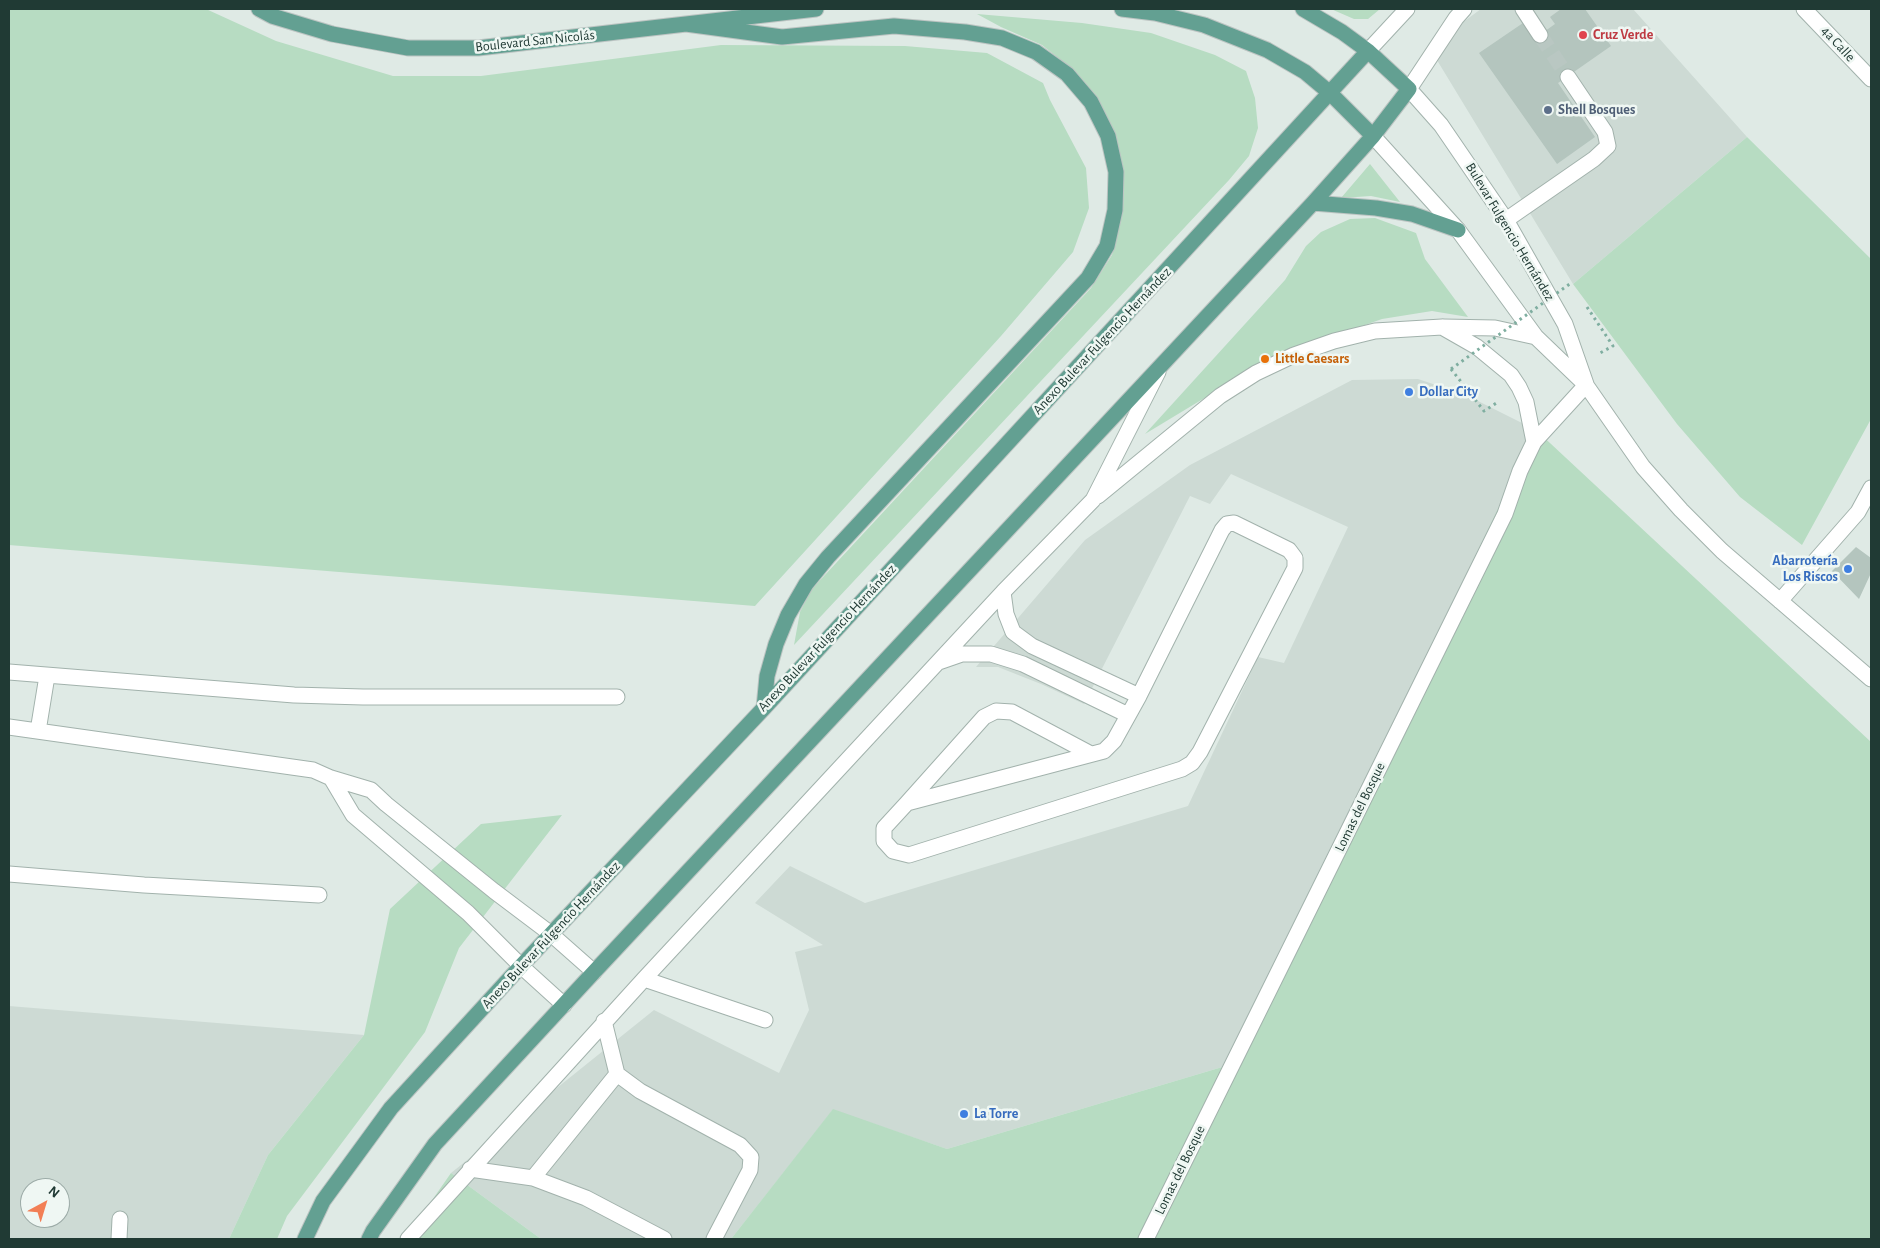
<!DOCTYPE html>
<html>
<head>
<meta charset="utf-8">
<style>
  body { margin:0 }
  #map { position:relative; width:1880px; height:1248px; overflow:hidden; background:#dfeae5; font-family:"Alegreya Sans",sans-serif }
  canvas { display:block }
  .frame { position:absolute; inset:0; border:10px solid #203a34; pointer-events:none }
  .north { position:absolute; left:20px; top:1178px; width:50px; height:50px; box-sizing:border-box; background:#eff7f3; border:1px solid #9caba7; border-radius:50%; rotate:39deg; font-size:14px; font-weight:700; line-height:20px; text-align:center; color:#203a34 }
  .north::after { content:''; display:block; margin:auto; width:18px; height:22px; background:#f27f55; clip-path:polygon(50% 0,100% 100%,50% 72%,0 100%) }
</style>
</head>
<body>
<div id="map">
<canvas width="1880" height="1248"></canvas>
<div class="frame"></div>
<div class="north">N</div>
</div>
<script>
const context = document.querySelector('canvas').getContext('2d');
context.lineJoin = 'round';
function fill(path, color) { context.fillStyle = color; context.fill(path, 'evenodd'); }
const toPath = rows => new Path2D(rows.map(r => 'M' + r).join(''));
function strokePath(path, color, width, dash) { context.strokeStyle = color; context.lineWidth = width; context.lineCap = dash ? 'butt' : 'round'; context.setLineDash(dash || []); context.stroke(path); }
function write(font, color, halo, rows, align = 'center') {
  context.font = font + ' "Alegreya Sans",sans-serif'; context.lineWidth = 5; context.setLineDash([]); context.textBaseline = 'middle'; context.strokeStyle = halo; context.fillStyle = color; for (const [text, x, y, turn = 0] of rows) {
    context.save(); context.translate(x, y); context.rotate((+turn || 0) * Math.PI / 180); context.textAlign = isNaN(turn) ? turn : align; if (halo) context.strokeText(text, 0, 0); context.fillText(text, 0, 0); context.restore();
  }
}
fill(toPath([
  [1481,9,1633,9,1747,137,1573,284,1429,47],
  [1418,379,1466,395,1536,430,1229,1065,947,1149,833,1110,731,1239,541,1239,451,1173,654,1010,779,1073,809,1010,795,952,823,945,755,903,790,866,865,903,1188,806,1258,657,1284,663,1348,527,1231,474,1210,504,1190,496,1084,704,1041,684,998,667,976,667,1085,540,1190,465,1352,380],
  [9,1006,364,1035,268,1155,229,1239,9,1239],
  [30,1188,60,1188,60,1218,30,1218]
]), '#cddad4');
fill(toPath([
  [9,9,206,9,276,41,393,76,481,76,721,45,905,46,987,53,1043,83,1050,100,1086,168,1089,208,1073,252,1001,336,755,606,9,545],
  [1331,9,1380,9,1368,19,1354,19],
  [977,14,1082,23,1151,33,1215,55,1246,71,1255,98,1258,128,1249,156,1229,180,794,645,800,612,811,590,1091,288,1112,255,1120,221,1122,170,1093,95,1066,64,1042,45,1001,27],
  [1747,137,1871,259,1871,419,1802,545,1740,497,1677,424,1573,284],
  [1370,164,1400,202,1371,196,1341,198],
  [1375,218,1416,233,1425,259,1468,317,1432,311,1382,319,1316,342,1231,382,1145,434,1285,280,1306,246,1321,232,1350,219],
  [1536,430,1871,742,1871,1239,731,1239,833,1109,947,1149,1229,1065],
  [562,815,459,948,425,1032,287,1216,277,1239,229,1239,268,1155,364,1035,390,909,481,824],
  [451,1173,541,1239,405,1239]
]), '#b7dcc2');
fill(toPath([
  [1561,9,1585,9,1611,46,1558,83,1595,137,1557,164,1479,53,1523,23,1534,39,1555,24,1550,17],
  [1856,547,1871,558,1871,573,1859,599,1832,571]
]), '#b4c5be');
strokePath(toPath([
  [1540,35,1568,77]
]), '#b9c7c2', 15, [15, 8]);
const minor = toPath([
  [1464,9,1456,18,1409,89,1441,125,1506,220,1565,324,1586,384],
  [1523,9,1540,35],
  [1804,9,1871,79],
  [1368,51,1407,9],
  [1373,136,1458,230,1536,337,1586,385,1643,467,1681,510,1722,551,1871,679],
  [1506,220,1594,159,1608,146,1605,132,1568,77],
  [1443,327,1495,328,1536,337],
  [1098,496,1220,396,1256,373,1294,355,1334,341,1375,331,1442,327,1477,347,1511,375,1519,387,1526,402,1534,442],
  [1003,592,1006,614,1013,632,1032,646,1139,696],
  [1780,601,1858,512,1871,488],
  [939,662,962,654,991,654,1023,664,1128,715],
  [9,672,294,695,363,697,617,697],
  [9,727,313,770,331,778,371,790,386,804,494,891,551,934,594,972],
  [38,731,47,676],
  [331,778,353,815,468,913,521,966,564,1005],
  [907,803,1104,751,1114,741,1139,696,1222,530,1227,524,1234,523,1289,550,1295,558,1295,568,1200,752,1192,763,1182,769,909,855,893,851,884,841,884,828,907,803,984,717,996,711,1012,712,1091,754],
  [9,874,144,885,319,895],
  [644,979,765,1020],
  [617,1074,640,1091,740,1145,751,1157,750,1170,714,1239],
  [470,1169,533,1178,617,1074,604,1021],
  [533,1178,586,1198,664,1239],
  [119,1239,120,1219],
  [408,1239,644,979,1003,592,1093,500,1158,372],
  [1146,1239,1505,514,1520,471,1534,442,1586,385]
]);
const major = toPath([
  [259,9,272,16,332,34,408,48,478,48,816,9],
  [1122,9,1155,13,1204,25,1267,50,1305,72,1330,93,1373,136],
  [686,24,782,37,894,26,965,32,1002,38,1036,52,1067,74,1091,102,1108,136,1116,172,1115,210,1107,246,1088,278,828,557,806,584,788,615,776,644,767,676,764,708],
  [1313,203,1376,208,1412,214,1458,230],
  [305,1239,323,1201,391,1108,521,966,764,708,1368,51],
  [369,1239,373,1231,435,1144,594,972,1313,203,1373,136,1409,89,1368,51,1342,32,1303,9]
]);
strokePath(minor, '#a2b2ac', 17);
strokePath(major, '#bcc4c2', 17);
strokePath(toPath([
  [1587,307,1613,346,1600,353],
  [1451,369,1484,411,1498,402]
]), '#7faea0', 3, [2.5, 4]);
strokePath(minor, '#fff', 15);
strokePath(major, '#63a092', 15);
strokePath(toPath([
  [1451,369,1571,283]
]), '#7faea0', 3, [2.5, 4]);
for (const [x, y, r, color] of [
  [1583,35,5,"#e0444e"],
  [1548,110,5,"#5c6f8a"],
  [1265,359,5,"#e8710a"],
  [1409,392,5,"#3f7fe0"],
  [1848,569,5,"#3f7fe0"],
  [964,1114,5,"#3f7fe0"]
]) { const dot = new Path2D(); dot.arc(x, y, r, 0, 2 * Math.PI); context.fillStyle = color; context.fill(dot); strokePath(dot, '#eff7f3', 2); }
write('bold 14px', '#be3a42', '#eff7f3', [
  ["Cruz Verde",1593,35]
], 'left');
write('14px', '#203a34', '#eff7f3', [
  ["Boulevard San Nicolás",535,41,-6],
  ["4a Calle",1838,44,47],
  ["Bulevar Fulgencio Hernández",1510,232,59],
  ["Anexo Bulevar Fulgencio Hernández",1102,341,-47],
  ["Anexo Bulevar Fulgencio Hernández",827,638,-47],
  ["Lomas del Bosque",1360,807,-64],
  ["Anexo Bulevar Fulgencio Hernández",551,935,-47],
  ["Lomas del Bosque",1180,1170,-64]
]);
write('bold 14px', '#4e5e75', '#eff7f3', [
  ["Shell Bosques",1558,110]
], 'left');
write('bold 14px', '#c56008', '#eff7f3', [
  ["Little Caesars",1275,359]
], 'left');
write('bold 14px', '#366cbe', '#eff7f3', [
  ["Dollar City",1419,392],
  ["Abarrotería",1838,561,"right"],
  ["Los Riscos",1838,577,"right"],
  ["La Torre",974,1114]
], 'left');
</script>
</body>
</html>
